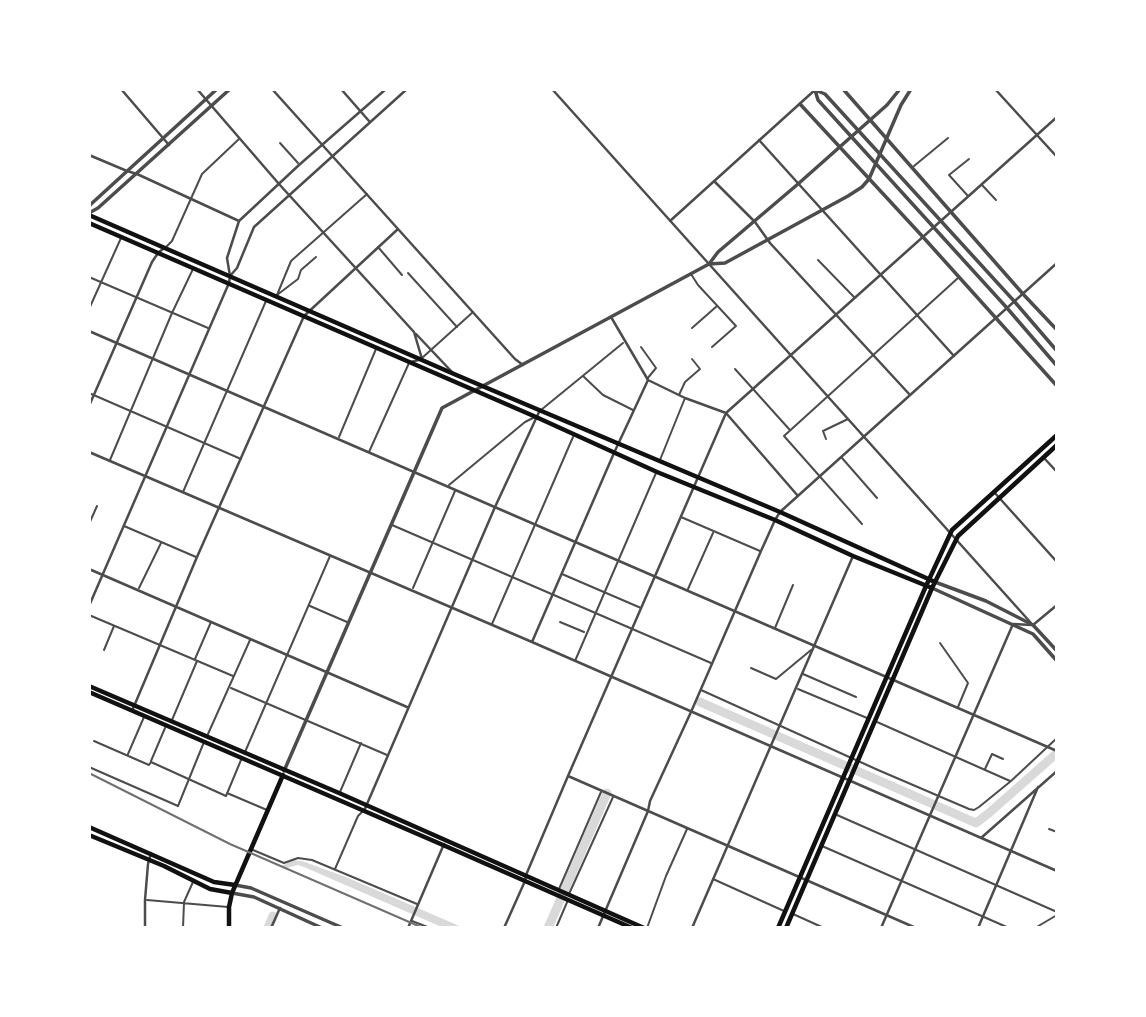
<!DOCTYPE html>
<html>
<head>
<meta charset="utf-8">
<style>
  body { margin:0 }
  #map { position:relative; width:1146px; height:1017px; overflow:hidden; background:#fff; font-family:Overpass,sans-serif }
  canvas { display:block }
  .frame { position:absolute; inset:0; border:91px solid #fff; pointer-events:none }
</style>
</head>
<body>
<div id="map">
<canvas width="1146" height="1017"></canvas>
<div class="frame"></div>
</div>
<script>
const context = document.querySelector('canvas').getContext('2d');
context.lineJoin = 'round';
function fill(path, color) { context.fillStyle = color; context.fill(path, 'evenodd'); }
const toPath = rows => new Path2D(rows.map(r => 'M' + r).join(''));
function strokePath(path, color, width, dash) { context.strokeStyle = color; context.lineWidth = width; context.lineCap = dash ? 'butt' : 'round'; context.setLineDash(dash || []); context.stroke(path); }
fill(toPath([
  [292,860,302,861,346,877,464,928,444,928,304,867,298,865,287,868,282,866]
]), '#d9d9d9');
strokePath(toPath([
  [700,702,976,823,989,813,1057,753],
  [268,928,273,916],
  [548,928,607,793]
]), '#d9d9d9', 9);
strokePath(toPath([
  [280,143,298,163],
  [914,166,948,138],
  [982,185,996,200],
  [968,196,949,175,969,159],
  [378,247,402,275],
  [165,248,172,241,202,174,239,139],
  [818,260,854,297],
  [408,273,457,327],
  [691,274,698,285,736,326,712,347],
  [89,277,208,328],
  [277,295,291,261,367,194],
  [277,295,298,279,301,270,316,257],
  [89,309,121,238],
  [692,328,717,306],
  [641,347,656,368,647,379],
  [422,358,473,312],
  [735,369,789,429],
  [583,376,603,395,633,410],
  [89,393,241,459],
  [679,395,685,382,700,369,692,359],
  [541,410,623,343],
  [339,437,376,349],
  [826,439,823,431,848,419],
  [369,452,409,363],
  [842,458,877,498],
  [110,460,172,313,193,269],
  [660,460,685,398],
  [449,485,525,422,535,417],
  [183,492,266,301],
  [681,517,760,551],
  [89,524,97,506],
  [862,524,784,436,958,278],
  [392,525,711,663],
  [124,526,196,557],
  [562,574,641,608],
  [139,588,161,543],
  [413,588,455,491],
  [688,589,713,533],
  [310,606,347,622],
  [89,615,233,676],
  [560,622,584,632],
  [492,624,573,437],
  [775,628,793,585],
  [940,643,968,683,958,707],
  [104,650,114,626],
  [195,659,211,622],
  [575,661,656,473],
  [751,668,776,679,811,650],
  [803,674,856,697],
  [231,688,387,755],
  [798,689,867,718],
  [701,690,878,770,969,809,974,810,979,807,1011,781,1057,738],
  [172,720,197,661],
  [877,722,1010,781],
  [208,734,250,640],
  [94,741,149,765,151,762,226,796,241,760],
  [245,752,330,556],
  [128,754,144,717],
  [151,761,165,728],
  [89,767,178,806,204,742],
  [985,769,992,754,1003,759],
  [340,792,361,743],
  [227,793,267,810],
  [837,815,1057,912],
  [1049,829,1057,832],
  [822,846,1009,928],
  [253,850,284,863,298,858,312,860,417,904],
  [335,869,358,816,363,811],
  [713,879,784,911],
  [559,889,601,792],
  [569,894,613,797],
  [147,900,228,907],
  [793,914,824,928],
  [412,921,430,928],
  [183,928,184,902,193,882],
  [556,928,568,900],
  [647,928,666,876,687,829],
  [1035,928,1057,915]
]), '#4c4c4c', 2);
strokePath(toPath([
  [121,89,169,145],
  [197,89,279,184,414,332,422,359,411,362],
  [272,89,515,359,523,365],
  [341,89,369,121],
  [552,89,1031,623],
  [995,89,1057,157],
  [759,140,954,356],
  [89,155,127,171,137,174,239,221],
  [714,181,755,222,770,243,910,395],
  [670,221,816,89],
  [230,276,237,268,254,227,407,89],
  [611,317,648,380,685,398,726,413,798,496],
  [89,331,1057,751],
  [416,334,452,372],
  [89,406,152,262,158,253,164,248],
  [89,452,532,642,1057,871],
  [1044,458,1057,472],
  [994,492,1057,562],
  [89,569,407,707],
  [89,606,229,283,230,276,227,258,239,221,299,165,386,89],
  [1033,625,1057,605],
  [532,642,614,453,648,380],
  [132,711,197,557,304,316,398,229],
  [568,776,916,928],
  [364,811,495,507,540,410],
  [981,838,1057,771],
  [145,928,145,900,148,864,151,853],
  [271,928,280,908],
  [408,928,444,844],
  [504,928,525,881,526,875,568,776,726,413,1057,117],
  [598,928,648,811,650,801,691,712,761,551,775,520,780,512,1057,263],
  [692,928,853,556],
  [881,928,1013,624,1032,625],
  [978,928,1038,787]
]), '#4c4c4c', 2.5);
strokePath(toPath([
  [843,89,1023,294,1057,330],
  [815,90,818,100,1007,308,1057,366],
  [815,90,825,94,1014,301,1057,351],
  [800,104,923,237,1057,386],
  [89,208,90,205,217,89],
  [89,213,98,208,230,89],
  [709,264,725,263,848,196,862,187,869,179,901,105,911,89],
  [935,582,986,601,1033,625,1057,651],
  [932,588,1033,634,1057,661],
  [284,771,442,408,709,264,718,252,798,184,887,105,900,89],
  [235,885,251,888,343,928],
  [232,893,254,897,322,928]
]), '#4c4c4c', 3.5);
strokePath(toPath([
  [89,686,339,793,644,928],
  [89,692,443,845,632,928],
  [89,827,214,882,235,885],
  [89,835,164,866,210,889,232,893],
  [229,928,229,907,232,893,283,775],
  [778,928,926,586],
  [786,928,932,588]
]), '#111', 4.5);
strokePath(toPath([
  [89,215,454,374,780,512,935,582],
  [89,223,536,417,657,472,775,520,853,556,932,588,958,536,1057,445],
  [926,586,952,530,1057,435]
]), '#111', 4.5);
strokePath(toPath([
  [89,773,230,844,423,928]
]), '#707070', 2);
</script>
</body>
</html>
